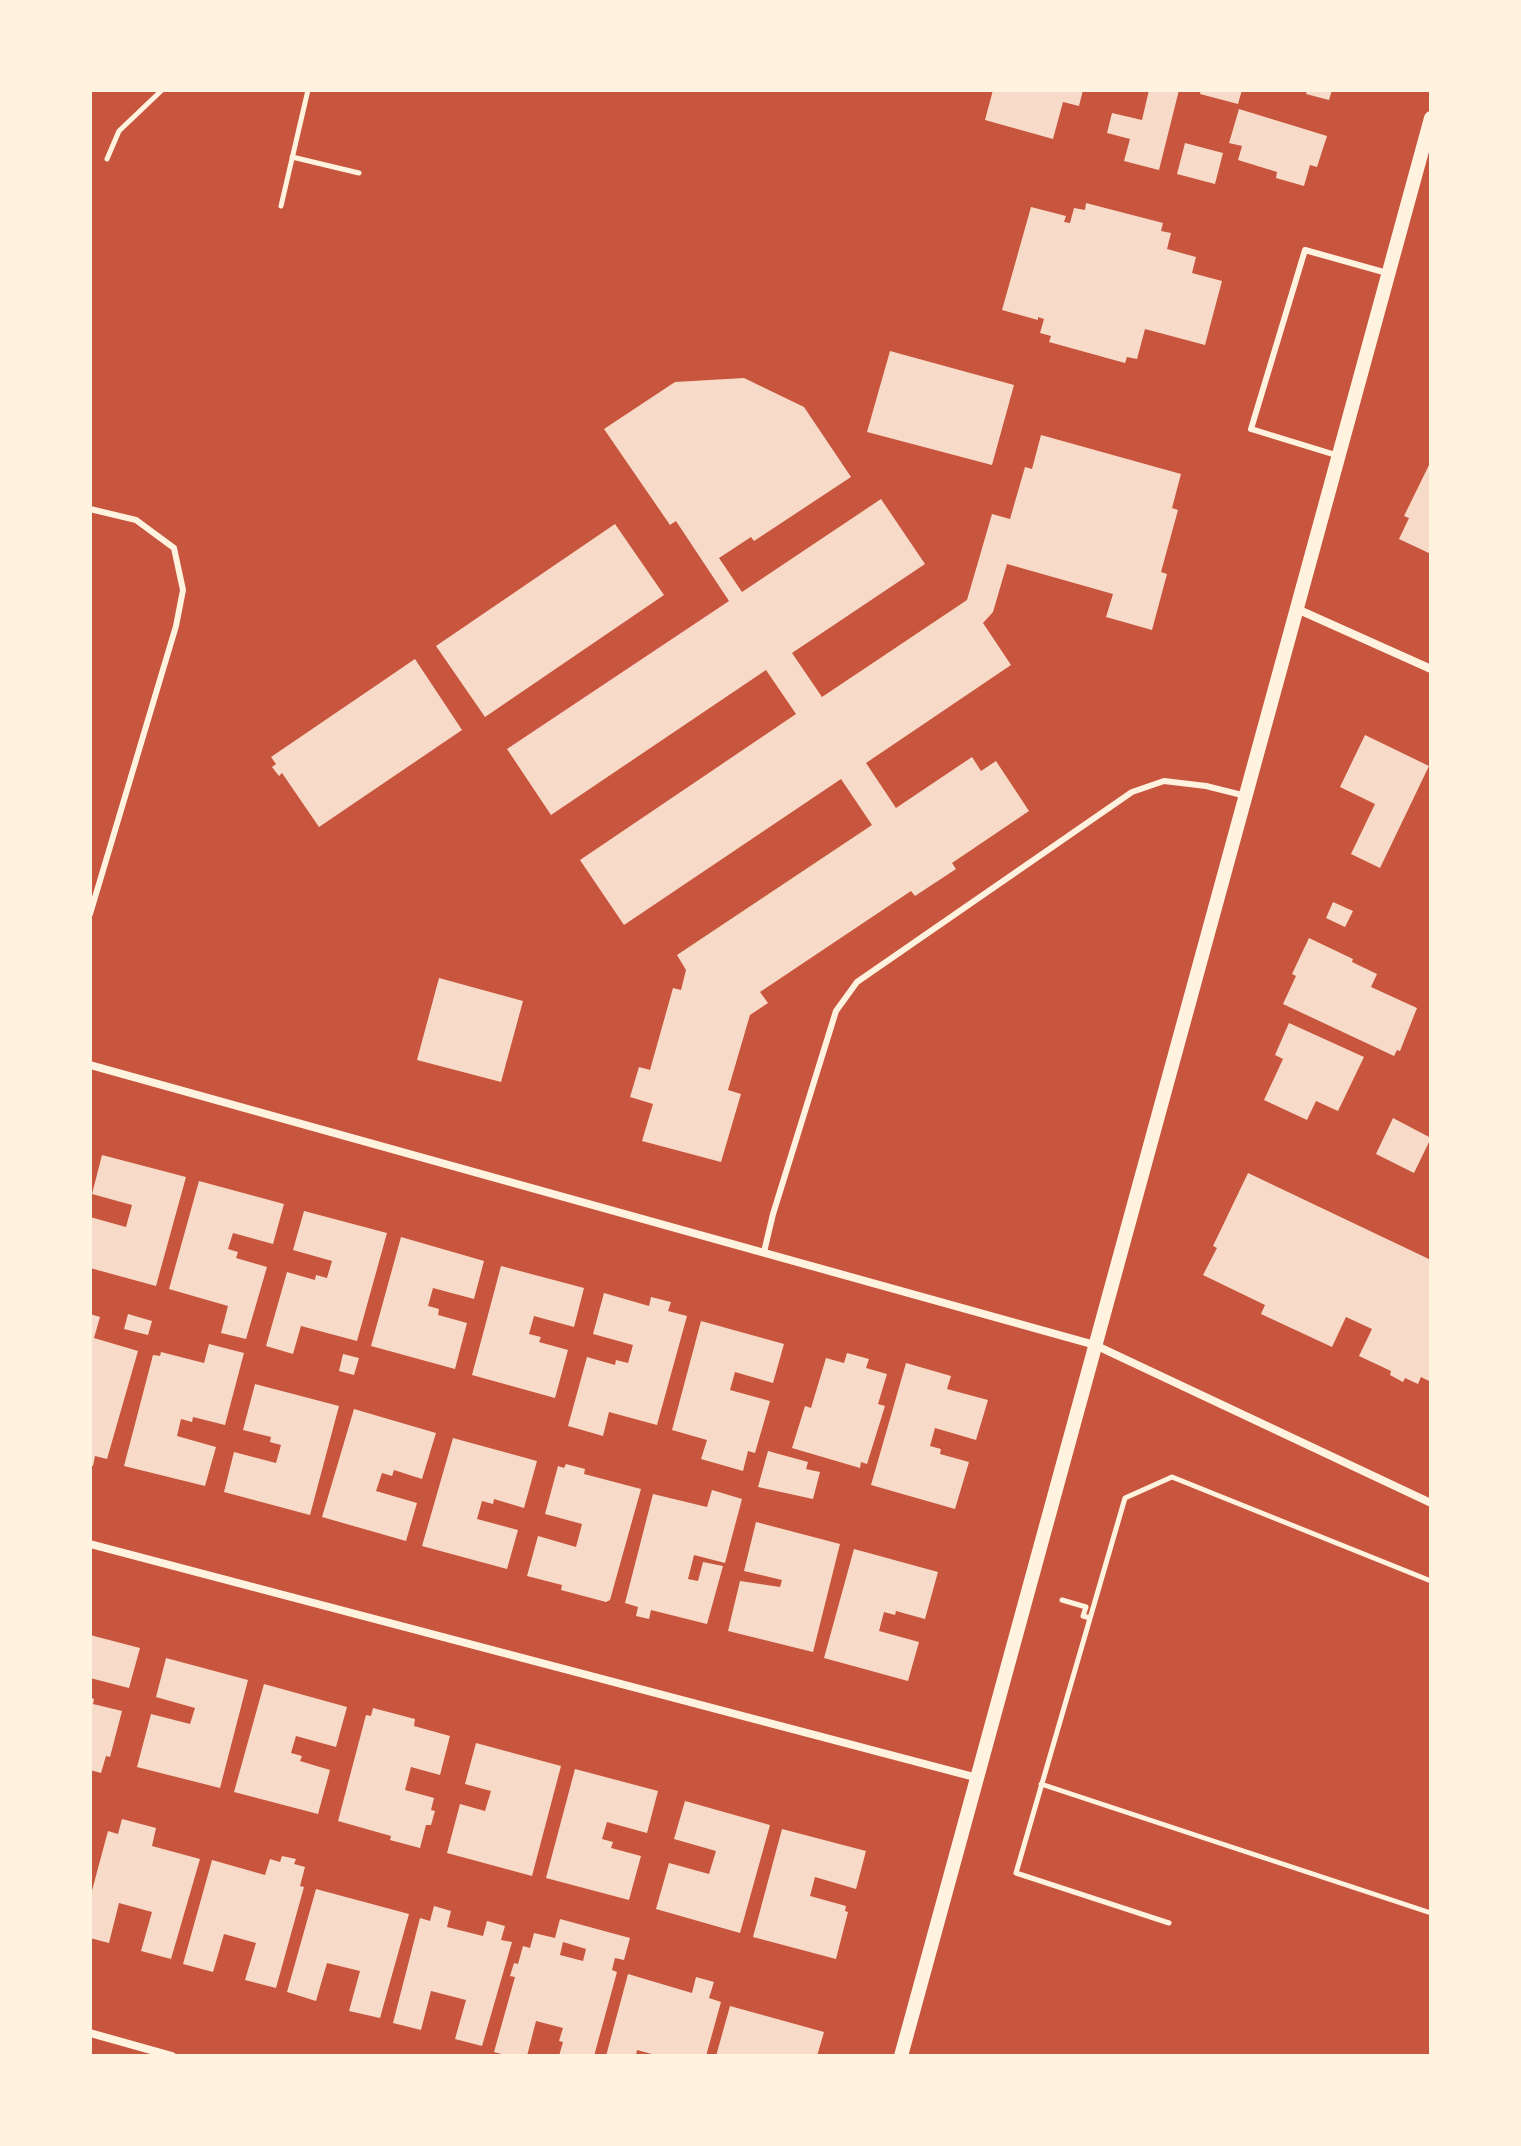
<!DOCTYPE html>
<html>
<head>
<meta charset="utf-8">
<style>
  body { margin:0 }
  #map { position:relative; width:1521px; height:2146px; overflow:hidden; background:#c8553d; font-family:Raleway,sans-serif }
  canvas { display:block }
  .frame { position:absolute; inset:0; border:92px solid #fff3e0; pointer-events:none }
</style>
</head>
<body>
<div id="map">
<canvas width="1521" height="2146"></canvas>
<div class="frame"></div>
</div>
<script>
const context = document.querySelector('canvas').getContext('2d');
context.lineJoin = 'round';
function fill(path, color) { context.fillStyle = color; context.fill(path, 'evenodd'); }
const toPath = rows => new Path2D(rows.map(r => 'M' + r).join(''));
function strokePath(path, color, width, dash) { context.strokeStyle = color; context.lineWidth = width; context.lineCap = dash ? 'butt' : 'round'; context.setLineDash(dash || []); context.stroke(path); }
fill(toPath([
  [993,90,1010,91,1083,90,1079,106,1063,102,1053,139,985,120],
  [1149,90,1179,90,1159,170,1124,161,1130,139,1107,133,1112,113,1142,120],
  [1201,90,1242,90,1238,104,1200,94],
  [1307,90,1332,90,1329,100,1306,94],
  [1239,109,1327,136,1317,167,1310,165,1304,186,1276,178,1277,172,1238,160,1242,146,1229,143],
  [1185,143,1223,153,1215,184,1177,174],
  [1086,203,1163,223,1161,231,1171,233,1167,249,1196,257,1192,273,1222,281,1205,345,1145,329,1137,359,1127,357,1125,363,1049,342,1051,336,1040,333,1044,319,1038,317,1038,320,1002,310,1031,207,1066,216,1064,222,1070,223,1074,208,1085,210],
  [890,351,1014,385,992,465,867,432],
  [744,378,804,407,851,477,754,541,751,537,719,558,742,592,881,499,925,564,792,653,822,697,967,600,992,514,1010,519,1025,467,1032,469,1041,435,1181,474,1172,508,1178,510,1161,572,1167,574,1152,630,1106,617,1113,594,1007,564,993,612,983,623,1011,665,866,763,896,808,972,757,981,771,996,761,1029,811,952,863,956,869,915,896,911,891,760,992,768,1003,750,1015,728,1090,741,1094,721,1162,642,1141,653,1104,630,1097,639,1067,650,1070,673,988,681,990,686,970,677,955,872,825,841,779,624,925,580,860,796,714,766,670,551,815,507,749,729,601,676,521,670,525,604,429,675,382],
  [1431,461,1431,554,1399,539,1409,518,1404,516],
  [615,524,664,595,485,717,436,646],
  [415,659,462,730,319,827,282,773,279,776,272,767,276,764,271,757],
  [1365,735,1429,766,1380,868,1351,854,1375,804,1340,787],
  [1333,902,1353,911,1345,927,1326,918],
  [1309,938,1353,959,1352,962,1377,974,1371,987,1417,1008,1400,1051,1397,1050,1394,1056,1283,1004,1296,976,1292,974],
  [439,978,523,1001,501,1082,417,1060],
  [1289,1023,1364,1057,1338,1111,1316,1101,1307,1120,1264,1100,1283,1059,1275,1055],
  [1393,1118,1431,1138,1414,1173,1376,1154],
  [102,1155,186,1177,156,1286,90,1268,90,1217,126,1227,132,1205,92,1194],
  [1248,1173,1431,1260,1431,1382,1421,1377,1418,1384,1405,1378,1403,1382,1390,1375,1391,1371,1359,1356,1372,1329,1346,1317,1332,1347,1261,1314,1265,1305,1203,1275,1217,1248,1213,1246],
  [199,1181,284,1204,273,1244,233,1233,228,1249,238,1252,236,1258,267,1267,246,1339,221,1333,228,1306,169,1289],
  [304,1211,387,1233,357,1341,301,1326,293,1354,266,1346,287,1272,315,1280,316,1275,327,1278,332,1261,293,1250],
  [401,1237,484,1261,474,1299,433,1288,428,1306,439,1309,438,1315,467,1323,455,1369,371,1346],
  [501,1266,584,1288,574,1327,534,1316,529,1334,541,1337,539,1342,568,1350,555,1398,472,1375],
  [604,1293,649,1306,651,1297,671,1302,668,1311,687,1316,657,1425,609,1412,603,1436,568,1426,587,1357,615,1365,616,1360,628,1363,633,1345,593,1334],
  [90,1314,100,1317,94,1338,138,1351,107,1459,95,1456,93,1466,90,1465],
  [128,1314,152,1321,148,1335,124,1329],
  [701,1321,784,1344,773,1383,735,1372,730,1390,770,1401,755,1453,748,1451,743,1471,701,1459,707,1440,672,1430],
  [209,1344,244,1353,225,1425,193,1417,192,1422,181,1419,177,1436,216,1447,205,1486,124,1466,153,1355,160,1356,161,1352,204,1363],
  [847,1353,869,1359,866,1368,887,1374,878,1404,885,1406,867,1464,861,1462,860,1468,792,1448,805,1406,811,1408,826,1358,844,1363],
  [343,1354,359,1358,354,1375,339,1371],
  [906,1363,951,1376,947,1389,988,1400,976,1440,935,1428,930,1446,941,1449,940,1454,969,1462,955,1509,871,1485],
  [255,1384,339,1406,310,1515,224,1492,234,1452,276,1463,281,1445,270,1442,271,1437,243,1430],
  [354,1409,436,1433,422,1479,394,1470,392,1476,382,1473,376,1491,417,1503,406,1541,322,1517],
  [453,1438,537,1461,524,1508,494,1499,493,1504,482,1501,477,1519,518,1530,507,1569,422,1546],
  [768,1451,808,1462,806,1469,820,1472,813,1499,758,1487],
  [566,1464,585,1469,584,1474,641,1489,610,1600,606,1602,561,1590,562,1585,527,1576,538,1536,576,1547,582,1524,545,1514,558,1466,564,1468],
  [712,1490,742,1499,725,1563,694,1555,688,1579,698,1581,703,1562,723,1566,707,1624,651,1610,649,1619,636,1616,638,1607,625,1603,653,1494,707,1507],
  [756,1522,840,1544,813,1652,728,1631,740,1581,780,1587,782,1580,744,1571],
  [854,1549,938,1572,925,1619,896,1611,895,1615,884,1612,879,1631,919,1642,908,1681,824,1658],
  [90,1635,140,1648,129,1688,90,1678],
  [166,1658,248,1680,220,1788,137,1767,151,1714,190,1724,195,1708,156,1697],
  [264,1684,347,1707,336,1747,296,1736,291,1753,302,1756,300,1761,330,1770,318,1814,234,1792],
  [90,1697,94,1699,93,1704,122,1711,110,1757,106,1756,101,1773,90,1770],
  [373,1708,415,1719,414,1726,450,1736,440,1775,411,1767,405,1790,434,1798,431,1810,435,1811,431,1825,426,1825,420,1848,390,1840,391,1836,338,1821,366,1715,371,1716],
  [476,1743,561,1766,532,1876,447,1853,460,1804,485,1811,491,1791,465,1784],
  [575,1769,658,1791,647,1833,607,1822,602,1839,613,1842,611,1848,641,1856,629,1900,546,1878],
  [685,1801,770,1825,740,1933,656,1909,669,1863,709,1874,716,1851,674,1839],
  [122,1819,156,1828,152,1846,200,1859,171,1959,141,1951,152,1912,119,1903,109,1943,90,1938,90,1898,108,1831,118,1834],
  [782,1829,866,1851,856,1889,815,1877,810,1896,846,1906,845,1911,848,1912,836,1959,753,1937],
  [282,1856,296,1859,294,1864,305,1867,300,1886,304,1887,276,1988,245,1980,256,1943,224,1934,213,1972,183,1964,212,1860,265,1875,270,1859,280,1862],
  [316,1889,409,1914,380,2018,349,2011,360,1971,327,1963,316,2001,287,1992],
  [434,1906,451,1911,447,1927,483,1936,487,1921,505,1926,501,1940,512,1942,482,2046,455,2039,466,2000,431,1991,421,2030,393,2023,420,1918,430,1921],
  [560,1919,630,1938,624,1960,615,1958,612,1970,617,1972,594,2056,559,2056,563,2042,559,2041,563,2028,536,2021,527,2056,509,2056,494,2052,515,1977,510,1976,514,1963,518,1964,523,1946,530,1948,534,1933,555,1938],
  [563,1942,586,1949,583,1961,560,1955],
  [628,1974,692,1993,696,1977,714,1982,709,1998,721,2002,706,2056,659,2056,637,2050,636,2056,606,2056],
  [730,2006,824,2032,817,2056,716,2056]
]), '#f7dbc8');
strokePath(toPath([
  [292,157,359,173],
  [107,159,119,131,162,90],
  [281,206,308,90],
  [1062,1600,1086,1607,1083,1616,1090,1618],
  [1041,1784,1431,1913],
  [1169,1923,1016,1873,1125,1498,1172,1477,1431,1581]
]), '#fff3e0', 5);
strokePath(toPath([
  [1339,456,1251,429,1305,250,1387,273],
  [90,509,136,520,174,548,183,590,176,626,90,914],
  [764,1252,773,1214,836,1011,857,982,1132,792,1164,781,1206,786,1246,796]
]), '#fff3e0', 6);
strokePath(toPath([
  [1297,609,1431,669],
  [90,1065,1095,1345,1431,1503],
  [90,1544,978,1778],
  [90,2033,172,2056]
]), '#fff3e0', 8);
strokePath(toPath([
  [901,2056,1431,118]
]), '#fff3e0', 14);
</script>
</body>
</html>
